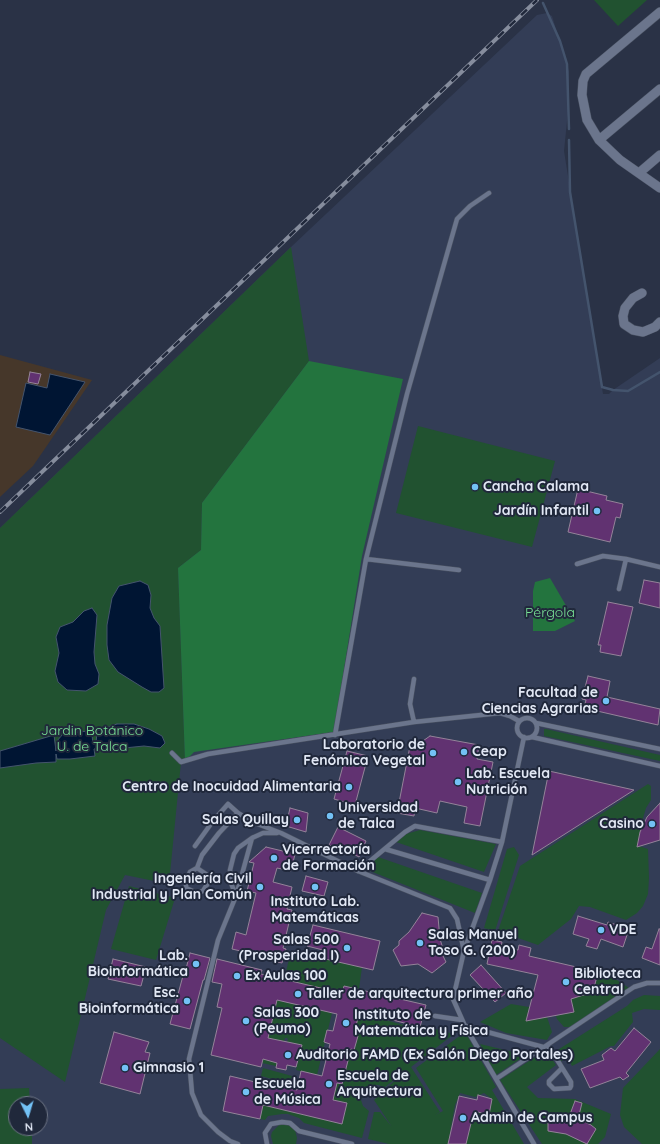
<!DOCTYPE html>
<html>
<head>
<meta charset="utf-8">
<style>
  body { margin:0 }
  #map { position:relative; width:660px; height:1144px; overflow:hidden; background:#2a3246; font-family:Quicksand,sans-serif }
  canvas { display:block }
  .north { position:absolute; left:8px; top:1096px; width:40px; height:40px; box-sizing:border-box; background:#20283b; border:1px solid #6e7585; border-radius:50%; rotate:175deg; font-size:11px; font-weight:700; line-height:16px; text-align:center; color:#e2e8f5 }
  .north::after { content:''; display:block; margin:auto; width:14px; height:18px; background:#73c1f5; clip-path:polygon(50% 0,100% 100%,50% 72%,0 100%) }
</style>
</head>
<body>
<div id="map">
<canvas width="660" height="1144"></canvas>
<div class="north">N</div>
</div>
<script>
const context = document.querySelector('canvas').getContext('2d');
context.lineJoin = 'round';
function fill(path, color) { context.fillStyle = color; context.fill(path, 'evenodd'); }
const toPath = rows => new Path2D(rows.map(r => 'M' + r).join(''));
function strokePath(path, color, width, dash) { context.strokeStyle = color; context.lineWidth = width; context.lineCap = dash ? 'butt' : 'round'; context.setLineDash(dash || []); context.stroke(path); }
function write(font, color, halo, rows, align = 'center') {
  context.font = font + ' Quicksand,sans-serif'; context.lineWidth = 4; context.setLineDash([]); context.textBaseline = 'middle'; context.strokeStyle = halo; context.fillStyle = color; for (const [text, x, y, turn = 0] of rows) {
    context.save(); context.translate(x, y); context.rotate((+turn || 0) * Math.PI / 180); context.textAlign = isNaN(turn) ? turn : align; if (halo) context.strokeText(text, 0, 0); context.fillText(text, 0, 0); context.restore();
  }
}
fill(toPath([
  [547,13,552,16,569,71,569,102,564,151,603,394,609,394,613,390,660,358,660,1144,0,1144,0,528,291,247,537,15],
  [16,1104,40,1104,40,1128,16,1128]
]), '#333d56');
fill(toPath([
  [0,355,92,380,33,466,0,497]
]), '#46372a');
fill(toPath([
  [594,0,647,0,618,26],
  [291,247,309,361,202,503,201,550,178,568,185,761,181,762,169,884,125,875,106,910,65,1082,0,1038,0,528],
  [418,426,555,461,532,547,396,513],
  [544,729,546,729,660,755,660,761,544,736],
  [648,784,651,786,651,800,646,808,641,825,639,846,648,849,649,878,648,894,643,906,637,913,626,920,590,907,579,906,571,919,538,945,498,931,520,866],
  [420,830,496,844,484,872,396,842,406,834],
  [514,847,519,855,495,931,484,928,507,849],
  [378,857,482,893,475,913,370,871,368,865],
  [129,886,175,898,156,960,111,949],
  [291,951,362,967,359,989,345,986,337,993,284,980],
  [599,973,614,978,629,988,570,1027,564,1027,557,1019,556,1016,574,1012,571,999,593,992],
  [644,995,660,996,660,1010,644,1009,632,1013,633,1022,614,1046,611,1046,572,1066,567,1057,560,1062,556,1051,627,1006,633,1000],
  [277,1000,332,1013,317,1075,296,1070,302,1046,287,1042,288,1039,287,1038,285,1038,276,1066,262,1063],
  [511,1004,529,1007,526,1021,547,1017,552,1032,547,1040,506,1033,480,1022],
  [359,1013,419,1029,421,1025,454,1034,411,1067,440,1112,435,1115,443,1111,416,1068,465,1032,496,1087,492,1090,524,1144,466,1144,474,1111,489,1115,492,1099,484,1093,475,1097,460,1093,455,1105,448,1144,389,1144,368,1139,374,1112,380,1112,392,1127,374,1100,404,1072,384,1088,379,1085,374,1085,364,1091,361,1100,363,1106,369,1111,362,1138,304,1123,299,1118,288,1114,282,1114,268,1116,265,1120,260,1119,264,1100,278,1096,276,1108,342,1124,347,1103,333,1100,337,1083,343,1084,351,1049,355,1049,358,1036,354,1035],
  [480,1044,526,1055,496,1075],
  [660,1049,660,1144,642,1144,624,1127,620,1115,623,1088],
  [546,1050,556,1065,527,1087,538,1098,575,1099,611,1114,605,1137,598,1144,587,1144,596,1129,591,1125,578,1119,581,1103,575,1101,569,1117,548,1115,548,1131,566,1134,587,1144,542,1144,500,1080],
  [263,1068,292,1076,290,1084,261,1076],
  [29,1088,30,1104,16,1104,16,1128,32,1128,32,1144,0,1144,0,1089],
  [283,1124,292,1126,295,1130,297,1138,296,1144,273,1144,271,1136,272,1132,279,1125]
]), '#215230');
fill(toPath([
  [309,361,403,379,362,556,334,732,194,752,185,761,178,568,201,550,202,503],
  [550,578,575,621,555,631,533,631,533,591,535,582]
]), '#23743e');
const water = toPath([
  [50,374,85,382,50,435,16,427,26,383,47,388,50,374],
  [140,581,148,585,151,595,150,608,154,618,160,626,164,688,159,692,151,692,142,687,118,672,109,660,107,645,107,625,112,598,119,586,140,581],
  [92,608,97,615,94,652,95,664,99,674,98,684,86,691,67,690,58,682,55,671,59,653,56,637,60,627,73,622,84,611,92,608],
  [117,724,134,724,149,729,162,736,165,743,160,748,144,746,124,748,102,752,98,748,94,749,95,756,70,759,57,759,56,754,56,762,36,763,0,768,0,751,54,735,56,751,56,742,63,734,88,731,92,735,93,744,96,744,97,731,117,724]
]);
fill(water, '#001533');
strokePath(water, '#44546d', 1);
strokePath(toPath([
  [543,3,560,41,567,64,569,129],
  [569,140,570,192,602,387,613,390,628,391,660,372]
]), '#44546d', 2.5);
const building = toPath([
  [30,372,41,374,38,384,28,382,30,372],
  [578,489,607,496,606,500,623,504,620,518,616,517,610,542,568,532,578,489],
  [644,580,660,583,660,608,639,603,644,580],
  [608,602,633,607,621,656,600,652,601,645,598,645,608,602],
  [588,676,610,681,607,697,660,709,658,725,584,708,586,700,582,699,588,676],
  [430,736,479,745,477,759,493,762,480,826,464,823,467,807,440,801,437,813,415,808,414,816,397,813,410,746,419,748,420,743,430,736],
  [347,751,368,756,355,805,334,799,347,751],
  [549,771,634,790,532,855,549,771],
  [660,803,660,840,637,847,640,832,647,817,660,803],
  [290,808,308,813,306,832,286,826,290,808],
  [338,827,366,841,359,857,342,848,340,850,329,845,338,827],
  [266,847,295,854,291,871,277,868,273,882,292,887,287,909,292,910,283,948,286,949,282,963,265,959,266,957,232,949,236,932,246,935,256,893,247,891,254,863,249,862,266,847],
  [306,876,328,882,324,896,302,891,306,876],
  [422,913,438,917,440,939,444,952,443,956,446,962,432,973,418,964,401,966,393,950,399,945,399,941,409,932,422,913],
  [578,916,607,925,608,922,629,929,623,947,601,939,597,949,586,946,589,939,573,934,578,916],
  [313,925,380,941,373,970,321,958,323,950,307,946,313,925],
  [659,929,660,929,660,965,642,958,646,947,652,949,659,929],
  [492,940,502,942,501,947,518,950,519,945,531,948,529,956,598,972,593,992,571,999,574,1012,526,1021,538,975,487,964,492,940],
  [190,953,210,958,204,980,203,980,190,1029,170,1024,184,972,185,973,190,953],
  [113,959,146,967,141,986,108,979,113,959],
  [217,959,262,970,261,974,342,993,344,986,426,1005,420,1027,369,1014,368,1015,359,1013,354,1035,358,1036,354,1050,351,1049,342,1084,337,1083,333,1100,347,1103,342,1124,263,1105,260,1119,223,1111,230,1076,272,1086,273,1084,297,1090,301,1071,322,1076,330,1044,324,1042,327,1030,333,1031,337,1014,277,1000,268,1038,302,1045,296,1067,287,1065,286,1070,276,1068,277,1063,263,1059,261,1067,211,1055,222,1008,217,1007,222,984,212,982,217,959],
  [481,965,506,993,495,1002,470,975,481,965],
  [634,1028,651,1042,626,1073,629,1076,623,1080,620,1077,590,1088,581,1069,604,1060,602,1055,611,1048,615,1051,634,1028],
  [114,1032,149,1042,145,1052,150,1053,140,1094,100,1083,114,1032],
  [478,1095,492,1099,489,1115,474,1111,466,1144,448,1144,459,1096,477,1100,478,1095],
  [575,1101,582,1103,578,1119,591,1125,596,1129,587,1144,566,1134,548,1131,548,1115,569,1117,575,1101]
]);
fill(building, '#613271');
strokePath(building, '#948399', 1);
const lane = toPath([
  [366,559,459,570],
  [577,564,603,556,626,559,660,567],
  [619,589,626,559],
  [414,679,410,704,414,722],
  '517 728a10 10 0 1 1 20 0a10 10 0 1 1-20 0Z',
  [536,723,660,749],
  [335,735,366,559,407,394,457,219,470,206,489,193],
  [532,737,660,766],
  [172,753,181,762,208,754,414,722,500,713,510,716,519,721],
  [502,842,524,737],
  [195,846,213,821,228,804,238,813],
  [197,868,206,874,208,883,203,891,197,893,186,888,186,881,190,872,197,868,202,855,219,833,238,813,255,823,281,833,358,871,450,908,457,919,464,951],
  [358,871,405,832,415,826,502,842,490,880,385,849],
  [490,880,464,951,453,999,465,1026,534,1144],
  [236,896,231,883,230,870,234,854,238,848,252,838],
  [435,1016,462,1020],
  [465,1026,543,1047],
  [547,1045,556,1058,571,1082,571,1086,570,1088,554,1089,549,1084,549,1081,562,1068],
  [496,1079,634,987,647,983,660,983],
  [238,1144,230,1141,218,1132,201,1115,192,1093,189,1059,218,940,236,896,252,838,263,833,277,833],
  [267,1144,265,1133,271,1124,282,1122,290,1123,299,1131,352,1144]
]);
const street = toPath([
  [660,12,586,74,583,81,582,95,587,120,599,140,620,160,660,188],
  [599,140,660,89],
  [639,173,660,155],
  [642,293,633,298,625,308,623,316,624,324,633,330,643,332,655,327,660,322]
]);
strokePath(lane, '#485060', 5.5);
strokePath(street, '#485060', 10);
strokePath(lane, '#6b758c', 4.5);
strokePath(street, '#6b758c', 9);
const rail = toPath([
  [0,512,537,0]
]);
strokePath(rail, '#868d9d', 4);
strokePath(rail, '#20283b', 2.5, [8]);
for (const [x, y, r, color] of [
  [475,487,4,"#73c1f5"],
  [597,511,4,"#73c1f5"],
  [606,701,4,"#73c1f5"],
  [464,752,4,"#73c1f5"],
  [433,753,4,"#73c1f5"],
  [458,782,4,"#73c1f5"],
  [349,787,4,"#73c1f5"],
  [330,816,4,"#73c1f5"],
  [297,820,4,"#73c1f5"],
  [652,824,4,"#73c1f5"],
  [274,858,4,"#73c1f5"],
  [260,887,4,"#73c1f5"],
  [315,887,4,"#73c1f5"],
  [601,930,4,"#73c1f5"],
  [420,943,4,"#73c1f5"],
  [347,948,4,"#73c1f5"],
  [196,964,4,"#73c1f5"],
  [237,976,4,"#73c1f5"],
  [566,982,4,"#73c1f5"],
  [298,994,4,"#73c1f5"],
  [187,1001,4,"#73c1f5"],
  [246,1021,4,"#73c1f5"],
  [346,1023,4,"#73c1f5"],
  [288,1055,4,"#73c1f5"],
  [125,1068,4,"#73c1f5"],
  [329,1084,4,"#73c1f5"],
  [246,1092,4,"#73c1f5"],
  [463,1118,4,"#73c1f5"]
]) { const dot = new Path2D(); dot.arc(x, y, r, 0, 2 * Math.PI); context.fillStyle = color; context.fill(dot); strokePath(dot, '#20283b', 1.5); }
write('bold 14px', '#e2e8f5', '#20283b', [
  ["Cancha Calama",483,487],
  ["Jardín Infantil",589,511,"right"],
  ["Facultad de",598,693,"right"],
  ["Ciencias Agrarias",598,709,"right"],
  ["Laboratorio de",425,745,"right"],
  ["Fenómica Vegetal",425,761,"right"],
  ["Ceap",472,752],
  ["Lab. Escuela",466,774],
  ["Nutrición",466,790],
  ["Centro de Inocuidad Alimentaria",341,787,"right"],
  ["Universidad",338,808],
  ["de Talca",338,824],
  ["Salas Quillay",289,820,"right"],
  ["Casino",644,824,"right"],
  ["Vicerrectoría",282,850],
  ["de Formación",282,866],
  ["Ingeniería Civil",252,879,"right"],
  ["Industrial y Plan Común",252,895,"right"],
  ["Instituto Lab.",315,902,"center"],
  ["Matemáticas",315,918,"center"],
  ["VDE",609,930],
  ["Salas Manuel",428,935],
  ["Toso G. (200)",428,951],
  ["Salas 500",339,940,"right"],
  ["(Prosperidad I)",339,956,"right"],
  ["Lab.",188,956,"right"],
  ["Bioinformática",188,972,"right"],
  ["Biblioteca",574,974],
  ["Central",574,990],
  ["Ex Aulas 100",245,976],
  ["Esc.",179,993,"right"],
  ["Bioinformática",179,1009,"right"],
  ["Taller de arquitectura primer año",306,994],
  ["Salas 300",254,1013],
  ["(Peumo)",254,1029],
  ["Instituto de",354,1015],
  ["Matemática y Física",354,1031],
  ["Auditorio FAMD (Ex Salón Diego Portales)",296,1055],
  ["Gimnasio 1",133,1068],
  ["Escuela de",337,1076],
  ["Arquitectura",337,1092],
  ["Escuela",254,1084],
  ["de Música",254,1100],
  ["Admin de Campus",471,1118]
], 'left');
write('14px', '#79e196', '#20283b', [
  ["Pérgola",550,613],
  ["Jardin Botánico",92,731],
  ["U. de Talca",92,747]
]);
</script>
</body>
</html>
